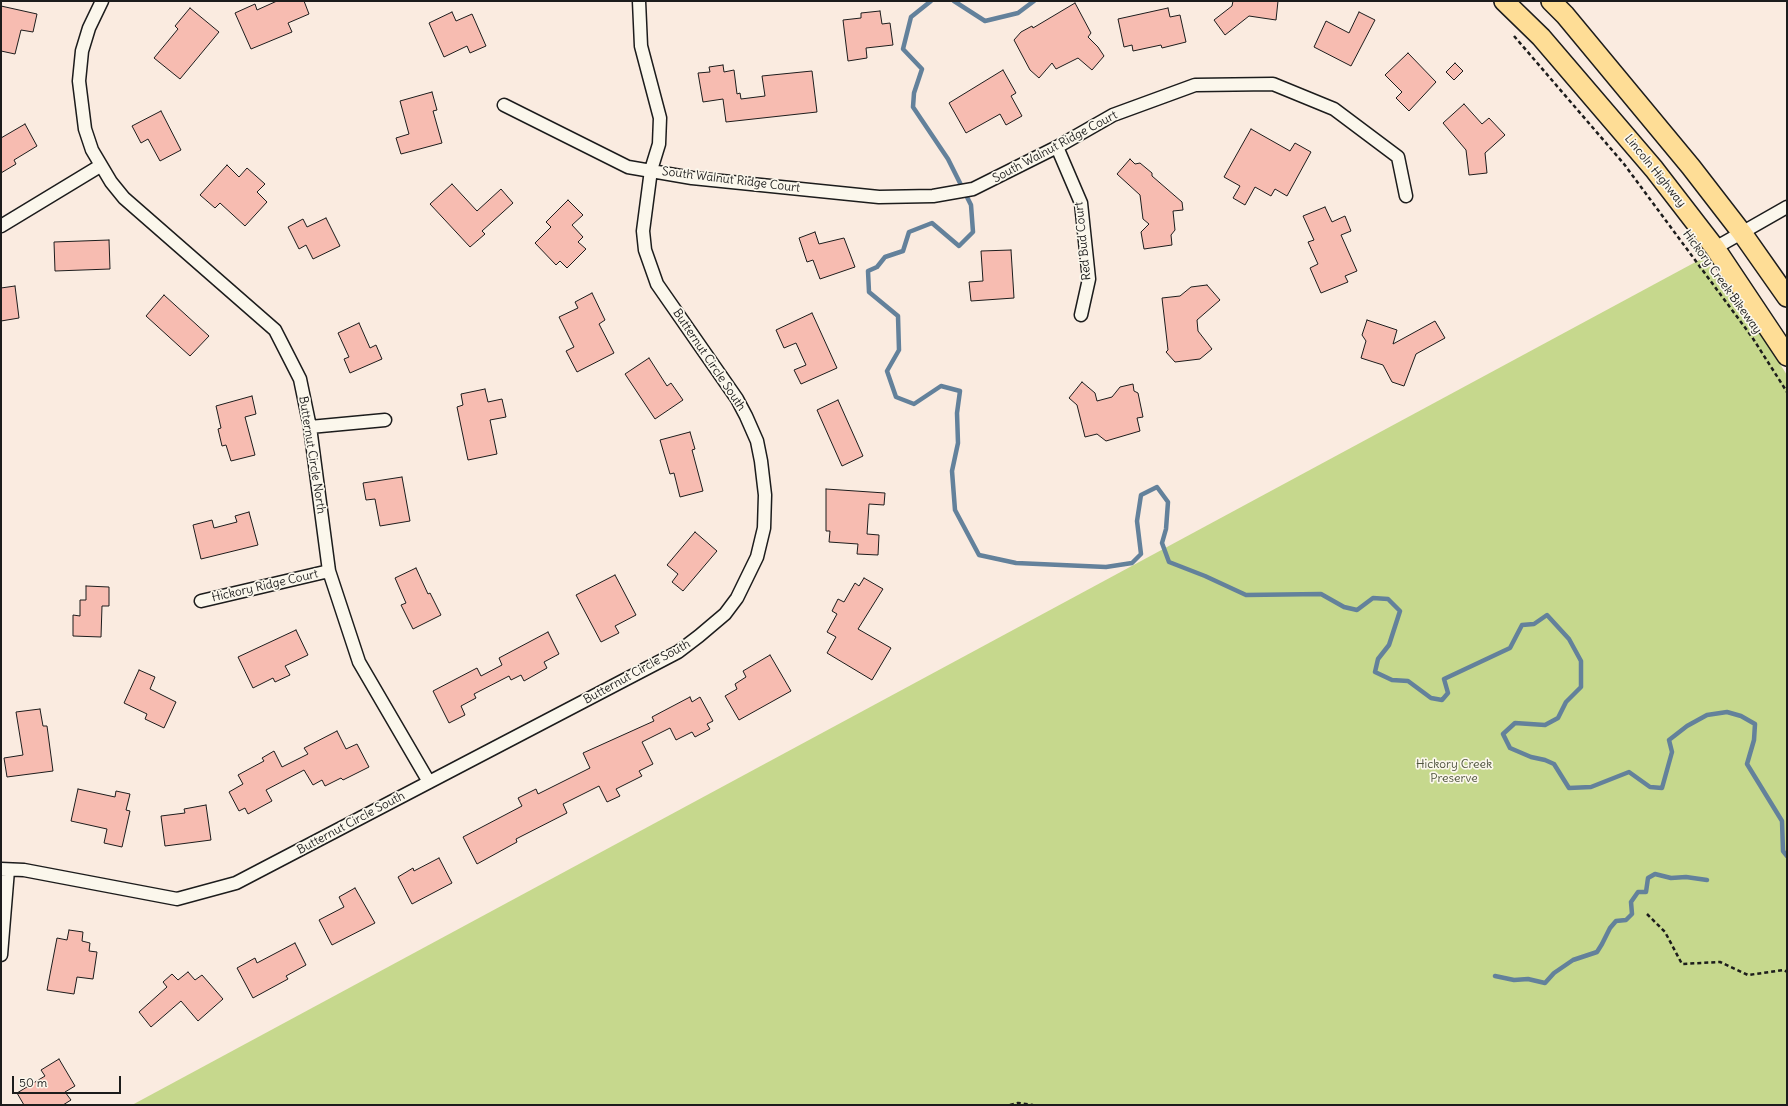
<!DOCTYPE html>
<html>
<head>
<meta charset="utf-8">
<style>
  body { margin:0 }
  #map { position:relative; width:1788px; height:1106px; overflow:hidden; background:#faebe0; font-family:Delius,sans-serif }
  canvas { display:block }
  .frame { position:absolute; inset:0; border:2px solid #1c1c1c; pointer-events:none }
  .scale { position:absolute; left:12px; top:1076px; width:109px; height:18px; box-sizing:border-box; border:2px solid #1c1c1c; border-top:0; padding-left:5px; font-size:12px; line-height:14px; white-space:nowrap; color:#1c1c1c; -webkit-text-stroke:3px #fbf7ec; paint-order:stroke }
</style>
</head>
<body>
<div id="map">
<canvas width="1788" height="1106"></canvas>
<div class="frame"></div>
<div class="scale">50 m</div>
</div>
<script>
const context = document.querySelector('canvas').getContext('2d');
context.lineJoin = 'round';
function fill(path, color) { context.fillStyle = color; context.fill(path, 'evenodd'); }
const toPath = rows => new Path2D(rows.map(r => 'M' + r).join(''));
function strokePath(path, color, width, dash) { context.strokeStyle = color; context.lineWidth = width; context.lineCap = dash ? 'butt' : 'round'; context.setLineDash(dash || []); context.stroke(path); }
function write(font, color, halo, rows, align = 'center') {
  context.font = font + ' Delius,sans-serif'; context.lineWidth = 3.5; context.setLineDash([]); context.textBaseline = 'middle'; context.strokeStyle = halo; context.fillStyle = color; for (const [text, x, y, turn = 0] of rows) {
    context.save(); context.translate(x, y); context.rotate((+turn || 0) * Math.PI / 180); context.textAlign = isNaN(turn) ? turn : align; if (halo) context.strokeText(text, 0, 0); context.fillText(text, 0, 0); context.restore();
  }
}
fill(toPath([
  [1703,258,1760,333,1787,375,1787,1105,132,1105]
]), '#c6d88d');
strokePath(toPath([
  [931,1,911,17,903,49,922,69,914,93,913,107,948,159,971,205,973,232,959,246,932,223,909,232,903,251,885,257,877,267,868,271,869,292,898,316,899,350,887,371,896,397,914,404,941,386,960,391,957,413,958,443,952,471,955,510,979,555,1016,563,1106,567,1132,563,1141,554,1137,521,1141,495,1157,487,1168,502,1166,529,1162,543,1169,562,1205,576,1246,595,1321,594,1344,607,1357,610,1373,598,1388,599,1400,611,1389,645,1378,659,1375,672,1392,680,1408,681,1431,698,1442,700,1448,693,1444,679,1510,648,1522,625,1534,624,1547,615,1569,639,1581,661,1581,687,1566,702,1558,718,1545,725,1515,723,1503,734,1510,748,1531,757,1545,760,1554,764,1569,788,1591,787,1629,772,1650,787,1662,788,1672,752,1669,740,1687,726,1707,715,1727,712,1741,716,1755,724,1754,740,1747,764,1782,821,1783,851,1787,856],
  [954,1,985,21,1018,13,1034,1],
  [1495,976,1514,980,1528,979,1545,983,1554,973,1573,960,1597,952,1602,944,1610,928,1616,921,1626,920,1632,914,1631,902,1638,892,1646,892,1648,878,1655,874,1671,878,1686,877,1707,880]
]), '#63819b', 4.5);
const building = toPath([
  [277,1,304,1,309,14,288,23,292,32,251,49,235,13,255,4,257,10,277,1],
  [1233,1,1278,1,1276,20,1249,16,1225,35,1214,20,1232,6,1233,1],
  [1075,3,1091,33,1088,37,1098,47,1104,56,1092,70,1078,58,1056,69,1052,63,1039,78,1030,70,1014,40,1021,32,1032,26,1033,28,1075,3],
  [1,6,37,14,33,32,21,30,15,54,1,51,1,6],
  [190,8,219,32,180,79,154,58,178,29,175,26,190,8],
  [1168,8,1170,17,1180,15,1186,42,1162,48,1161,45,1133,51,1132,45,1124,47,1118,19,1168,8],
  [880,11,882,24,890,23,893,45,866,48,867,58,848,61,843,20,861,18,861,13,880,11],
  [452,12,456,21,472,14,486,46,470,53,467,46,444,57,429,23,452,12],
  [1359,12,1375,20,1351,66,1314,47,1326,21,1349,33,1359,12],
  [1408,53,1436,82,1409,111,1396,98,1402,92,1385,75,1408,53],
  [1455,63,1463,71,1454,80,1446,72,1455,63],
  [723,65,724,72,734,70,737,94,740,93,741,99,765,96,762,76,812,71,817,112,726,122,723,99,703,102,698,73,710,72,709,67,723,65],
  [1003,70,1016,93,1011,96,1022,116,1006,125,1000,114,966,133,949,103,1003,70],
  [432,92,437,110,433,111,442,143,401,154,396,138,409,134,400,101,432,92],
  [1464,104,1482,124,1489,118,1505,135,1485,153,1487,173,1469,175,1466,150,1443,123,1464,104],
  [161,111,181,150,160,161,148,139,141,143,132,126,161,111],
  [25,124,37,146,14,160,16,164,1,173,1,138,25,124],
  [1251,129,1290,151,1295,143,1311,152,1287,196,1275,189,1271,196,1255,187,1245,205,1233,198,1240,186,1224,177,1251,129],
  [1130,159,1135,164,1140,163,1152,173,1152,176,1182,202,1183,210,1173,211,1175,230,1171,235,1172,245,1144,249,1141,232,1149,224,1143,219,1140,195,1117,174,1130,159],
  [227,165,239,177,247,168,265,184,257,192,267,202,245,226,220,203,215,208,200,195,227,165],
  [452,184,477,211,501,189,513,203,482,231,485,234,470,247,430,204,452,184],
  [568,200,583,215,572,225,583,237,578,242,586,249,567,268,560,261,556,265,535,243,551,227,546,222,568,200],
  [1325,207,1332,222,1345,216,1351,231,1341,235,1357,271,1345,276,1348,282,1321,293,1310,268,1318,264,1308,242,1314,240,1303,216,1325,207],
  [326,218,340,246,313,259,306,245,299,249,288,227,303,219,307,227,326,218],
  [815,232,819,244,844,238,855,267,820,279,813,260,807,262,799,238,815,232],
  [109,240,110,269,55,271,54,242,109,240],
  [1011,250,1014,298,971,301,969,282,983,281,981,251,1011,250],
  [1207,285,1220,300,1197,320,1198,331,1212,349,1200,359,1175,362,1166,352,1168,350,1162,298,1180,296,1191,287,1207,285],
  [15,286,19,318,1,321,1,288,15,286],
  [592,293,605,320,599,324,614,353,577,372,566,351,574,347,559,317,578,308,575,302,592,293],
  [164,295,209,336,190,356,146,316,164,295],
  [812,313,837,368,801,384,794,370,806,365,796,343,784,348,776,330,812,313],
  [1367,320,1397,330,1393,344,1435,321,1445,338,1416,354,1404,386,1392,382,1383,365,1361,358,1366,341,1362,335,1367,320],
  [359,323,370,348,376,345,382,359,350,373,344,359,349,357,338,333,359,323],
  [649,358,667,386,671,383,683,400,655,419,625,374,649,358],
  [1082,382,1095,393,1097,401,1112,397,1120,387,1133,384,1134,391,1138,393,1143,417,1137,418,1140,431,1106,441,1097,434,1085,437,1077,405,1069,398,1082,382],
  [485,389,488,402,502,399,506,417,490,420,497,454,468,460,457,407,463,405,461,394,485,389],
  [252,396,256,414,245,417,255,455,231,461,226,445,222,446,218,429,221,428,216,406,252,396],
  [838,400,863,456,842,466,817,410,838,400],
  [690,432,695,449,692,450,703,491,680,497,674,473,670,474,660,440,690,432],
  [402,477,410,521,380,526,375,499,366,500,363,483,402,477],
  [826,489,885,493,884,505,869,504,867,534,879,535,878,555,857,554,858,544,829,542,830,531,826,531,826,489],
  [249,512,258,545,201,559,193,525,212,520,214,528,237,522,235,516,249,512],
  [695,532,717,551,683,591,672,582,678,574,667,565,695,532],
  [416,568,428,594,430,593,441,615,413,629,401,605,406,603,395,578,416,568],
  [615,575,636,615,615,626,619,633,601,642,576,595,615,575],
  [864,578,883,589,858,629,891,648,872,680,827,653,836,637,827,632,837,614,832,611,838,599,844,602,855,583,859,586,864,578],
  [86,586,109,587,109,606,102,606,101,637,73,636,73,615,80,616,80,600,86,600,86,586],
  [296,630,308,655,285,666,290,675,275,682,273,678,253,688,238,657,296,630],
  [548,632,559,654,544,662,547,668,524,681,521,675,511,680,509,676,474,694,476,698,461,706,465,715,449,723,433,691,477,668,481,676,502,665,499,658,548,632],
  [770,655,791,691,739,720,725,696,737,689,735,684,746,677,743,671,770,655],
  [139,670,155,677,150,689,176,702,164,728,145,719,147,714,124,703,139,670],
  [690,697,692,702,700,697,713,721,707,724,710,729,695,737,692,732,676,740,670,728,642,742,653,764,639,771,642,776,616,789,620,796,607,802,599,786,563,804,567,813,516,839,517,842,477,864,463,837,522,806,518,798,536,789,538,794,590,768,583,753,654,721,652,717,690,697],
  [40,709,43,726,47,726,53,771,7,777,4,758,23,755,16,712,40,709],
  [337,731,346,749,357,744,369,767,343,780,341,778,325,786,322,780,313,785,304,770,266,790,272,801,248,814,245,808,239,811,229,792,243,784,238,775,264,761,262,758,274,751,282,767,308,754,304,748,337,731],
  [78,789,115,797,116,791,130,794,126,810,130,811,122,847,104,843,107,829,71,821,78,789],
  [206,805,211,840,165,846,161,816,185,813,184,809,206,805],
  [439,858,452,883,412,904,398,877,413,868,414,871,439,858],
  [355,888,375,923,332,945,319,920,344,907,339,897,355,888],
  [69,930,83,932,82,941,90,943,89,951,97,952,93,979,77,977,74,994,47,990,57,938,67,940,69,930],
  [295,943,306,965,286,976,288,979,253,998,237,968,255,958,257,963,295,943],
  [188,972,195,980,202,975,223,999,198,1021,181,1001,151,1027,139,1012,167,987,163,982,172,974,178,980,188,972],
  [59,1059,75,1086,65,1092,71,1100,63,1105,24,1105,17,1093,45,1076,41,1070,59,1059]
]);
fill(building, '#f7bcb1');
strokePath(building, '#1c1c1c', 1);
const street = toPath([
  [102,1,89,28,82,51,79,81,85,129,92,150,111,182,124,198,275,330,300,379,310,427,329,571,359,662,429,782],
  [504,105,628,167,692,178,879,197,933,196,973,189,1057,147,1113,115,1195,85,1273,84,1334,109,1398,157,1406,196],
  [1057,147,1081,203,1089,279,1081,315],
  [1,226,100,166],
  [1715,248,1787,207],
  [310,427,385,420],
  [201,601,329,571],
  [1,869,24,870,177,899,236,883,678,652,699,636,725,614,737,598,757,557,764,528,765,495,761,461,757,441,746,416,737,399,657,284,645,250,643,231,651,170,659,144,660,118,641,46,639,1],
  [1,955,8,870]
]);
const primary = toPath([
  [1504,1,1541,37,1654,169,1715,248,1787,356],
  [1551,1,1565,15,1691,167,1742,233,1787,297]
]);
strokePath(street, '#1c1c1c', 15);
strokePath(primary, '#1c1c1c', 22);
strokePath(toPath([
  [1514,36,1624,164,1752,337,1787,392],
  [1647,914,1665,932,1682,964,1720,962,1748,975,1784,970,1787,972],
  [1010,1105,1018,1103,1033,1105]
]), '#1c1c1c', 2.5, [4, 3]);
strokePath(street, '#fbf7ec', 12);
strokePath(primary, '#fedd96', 19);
write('12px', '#1c1c1c', '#fbf7ec', [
  ["South Walnut Ridge Court",1055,147,-28],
  ["Lincoln Highway",1655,171,51],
  ["South Walnut Ridge Court",731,180,7],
  ["Red Bud Court",1083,241,-96],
  ["Hickory Creek Bikeway",1722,282,54],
  ["Butternut Circle South",709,360,56],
  ["Butternut Circle North",312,455,81],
  ["Hickory Ridge Court",265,586,-13],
  ["Butternut Circle South",637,672,-29],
  ["Butternut Circle South",351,823,-28]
]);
write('12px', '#4f543e', '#fbf7ec', [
  ["Hickory Creek",1454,765],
  ["Preserve",1454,779]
]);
</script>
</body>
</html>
